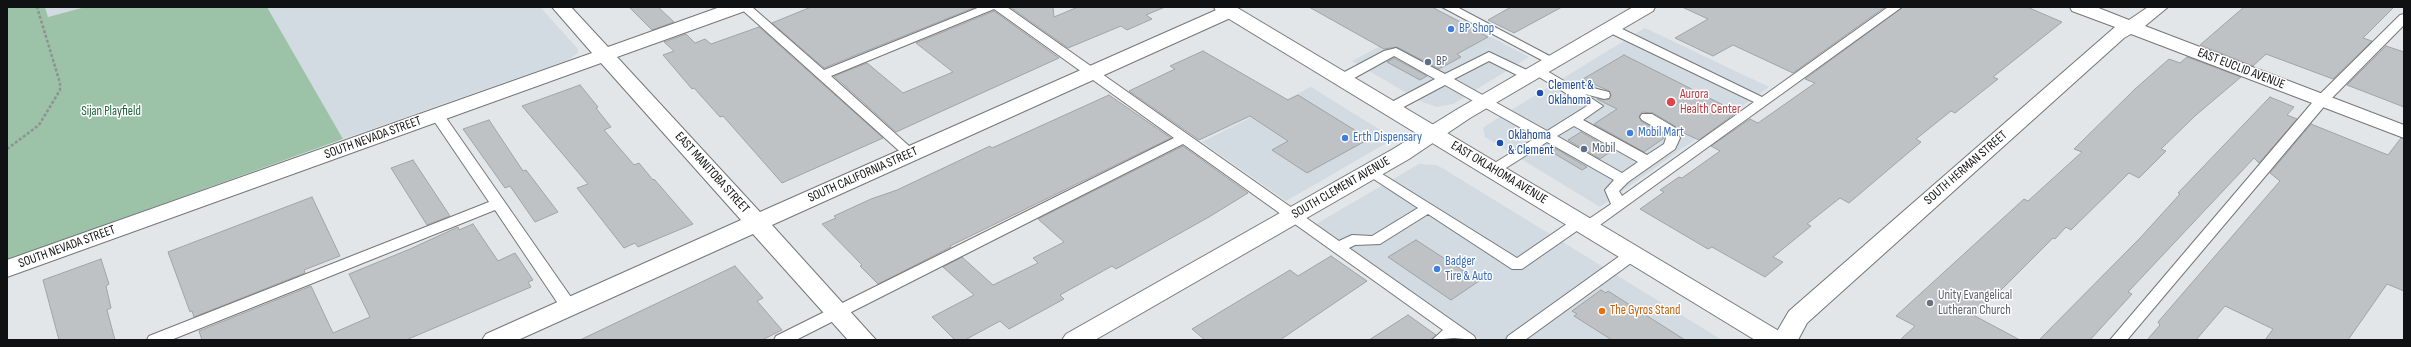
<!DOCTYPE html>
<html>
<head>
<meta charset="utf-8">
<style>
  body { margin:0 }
  #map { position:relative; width:2411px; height:347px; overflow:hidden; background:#e3e6e8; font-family:"Sofia Sans Condensed",sans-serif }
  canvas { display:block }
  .frame { position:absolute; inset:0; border:8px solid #101112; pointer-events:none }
</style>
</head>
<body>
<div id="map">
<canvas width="2411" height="347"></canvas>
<div class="frame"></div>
</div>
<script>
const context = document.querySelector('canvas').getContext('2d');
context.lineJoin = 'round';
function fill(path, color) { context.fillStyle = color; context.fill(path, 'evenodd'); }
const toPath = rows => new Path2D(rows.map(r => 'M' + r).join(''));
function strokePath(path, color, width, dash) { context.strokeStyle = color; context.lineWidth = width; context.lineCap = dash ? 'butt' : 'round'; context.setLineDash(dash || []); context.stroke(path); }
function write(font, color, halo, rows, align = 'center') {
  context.font = font + ' "Sofia Sans Condensed",sans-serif'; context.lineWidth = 3; context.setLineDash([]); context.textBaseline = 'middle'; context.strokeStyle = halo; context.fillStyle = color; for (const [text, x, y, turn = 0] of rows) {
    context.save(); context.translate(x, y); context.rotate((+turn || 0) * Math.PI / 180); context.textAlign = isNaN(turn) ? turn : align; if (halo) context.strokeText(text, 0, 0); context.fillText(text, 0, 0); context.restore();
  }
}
fill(toPath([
  [45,7,85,7,48,17],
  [267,7,540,7,578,49,578,53,568,60,343,139],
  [1444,12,1529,57,1453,104,1437,107,1422,102,1352,61],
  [1645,28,1769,87,1600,207,1485,137,1483,128,1487,125],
  [1311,87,1382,131,1387,140,1385,144,1286,201,1202,142],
  [1419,164,1436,165,1444,169,1722,340,1481,340,1316,224]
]), '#d2dae2');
fill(toPath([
  [7,7,45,7,48,17,85,7,267,7,343,139,7,260]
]), '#9cc3a7');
const building = toPath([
  [629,7,658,7,674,22,652,30,629,7],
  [811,7,976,7,824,68,772,23,811,7],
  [1010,7,1053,7,1054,17,1078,7,1165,7,1146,15,1152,19,1127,30,1121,26,1068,48,1010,7],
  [1309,7,1432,7,1488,37,1457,54,1461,57,1439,69,1397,47,1384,49,1309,7],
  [1511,7,1562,7,1514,33,1488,20,1511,7],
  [1682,7,1885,7,1793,73,1733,45,1713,56,1675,38,1708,19,1682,7],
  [1903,7,2027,7,2062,22,1993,77,1998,79,1955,113,1951,111,1916,139,1921,142,1849,203,1840,198,1807,224,1811,226,1773,257,1783,262,1765,277,1712,247,1708,249,1640,209,1664,192,1660,190,1679,177,1682,178,1720,151,1711,146,1750,119,1758,123,1815,83,1805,79,1903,7],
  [2244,7,2394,7,2363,38,2372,41,2333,79,2266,54,2253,66,2200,45,2244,7],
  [994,11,1059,58,896,132,834,76,867,63,903,93,953,72,916,43,994,11],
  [759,27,883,138,782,183,723,116,720,117,694,88,692,89,663,55,674,51,664,42,686,34,695,43,705,39,711,44,759,27],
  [2386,46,2404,52,2404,107,2347,85,2386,46],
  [1203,51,1288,100,1298,95,1369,139,1307,173,1272,150,1288,141,1250,116,1199,140,1129,91,1175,69,1170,66,1203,51],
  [1624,55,1640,63,1737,112,1699,140,1677,130,1675,126,1653,113,1642,112,1639,116,1641,121,1662,133,1664,138,1644,152,1594,124,1617,109,1597,99,1609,99,1611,95,1609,91,1583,79,1624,55],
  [2187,57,2241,77,2196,115,2161,149,2166,151,2139,178,2129,173,2071,230,2066,227,2055,239,2053,238,1975,316,2020,340,1900,340,1915,326,1896,316,2024,199,2028,201,2082,152,2074,149,2135,89,2169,59,2180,63,2187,57],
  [1394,58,1427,76,1420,80,1387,62,1394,58],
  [580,85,598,107,596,108,611,127,604,130,634,165,639,163,653,180,654,179,693,224,638,247,635,243,624,248,577,188,588,184,522,106,580,85],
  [1109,95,1171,138,950,246,951,247,878,284,860,266,862,265,822,224,836,218,834,216,871,199,897,190,990,146,992,148,1109,95],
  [2270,97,2294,107,2287,115,2297,119,2259,163,2254,158,2128,292,2132,294,2090,340,2039,340,2141,237,2180,194,2178,193,2270,97],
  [489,120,523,171,526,170,558,212,535,222,510,186,505,188,463,129,489,120],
  [2311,124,2388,155,2401,138,2404,139,2404,291,2387,284,2348,340,2265,340,2273,329,2225,306,2196,340,2147,340,2160,325,2158,322,2280,181,2270,173,2311,124],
  [1581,132,1613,150,1600,159,1568,140,1581,132],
  [1183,146,1248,193,1209,217,1116,269,1112,266,1060,295,1064,299,1009,329,1000,321,965,340,955,340,932,317,974,295,943,267,962,257,993,285,1038,263,1033,258,1064,242,1038,219,1183,146],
  [1555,148,1587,167,1582,170,1550,151,1555,148],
  [413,160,450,216,427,225,391,168,413,160],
  [312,197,340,256,304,270,305,273,194,317,192,311,190,312,168,252,312,197],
  [473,224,498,261,515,253,533,280,528,282,531,287,406,340,202,340,199,331,311,286,333,333,370,317,349,274,410,249,458,227,459,230,473,224],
  [1416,240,1479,281,1451,300,1388,257,1416,240],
  [1331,256,1367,281,1280,340,1205,340,1192,329,1290,270,1298,276,1331,256],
  [101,259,109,284,106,286,111,308,107,310,115,340,59,340,43,280,101,259],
  [735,266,763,298,757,301,782,330,762,340,580,340,735,266],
  [1601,290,1606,293,1608,291,1685,340,1612,340,1574,316,1577,314,1572,311,1601,290],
  [1408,315,1436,335,1430,340,1369,340,1408,315]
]);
fill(building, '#bfc2c5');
strokePath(building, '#a1a4a6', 1);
const service = toPath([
  [739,7,752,7,824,70,980,7,1007,7,1339,241,1352,235,1372,236,1418,208,1366,174,1364,171,1371,167,1517,258,1574,219,1579,217,1586,221,1611,204,1605,190,1614,180,1547,142,1498,173,1488,173,1486,170,1488,167,1537,137,1445,85,1396,111,1386,111,1384,108,1386,105,1435,79,1394,56,1347,82,1337,82,1336,79,1337,76,1384,51,1396,48,1445,74,1489,52,1533,73,1534,68,1542,68,1569,84,1573,83,1609,92,1610,95,1609,98,1604,99,1585,94,1603,106,1583,120,1647,155,1664,144,1666,138,1663,132,1642,120,1640,117,1642,114,1652,114,1674,127,1680,138,1675,149,1628,182,1619,191,1622,196,1754,102,1606,31,1604,28,1606,25,1614,25,1762,97,1888,7,1902,7,1593,230,1588,232,1581,228,1522,269,1512,269,1428,214,1380,244,1355,245,1349,248,1474,336,1476,340,1454,338,1432,340,1443,330,1183,144,796,340,774,340,776,336,1174,138,994,9,831,76,918,154,911,158,906,157,739,7],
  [1489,61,1525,79,1533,79,1534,74,1587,106,1547,131,1454,79,1489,61],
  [1574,126,1638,162,1622,173,1557,136,1574,126],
  [1442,7,1457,7,1559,61,1553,65,1549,64,1442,7],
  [2404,14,2404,25,2327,103,2127,340,2110,340,2317,97,2400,15,2404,14],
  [437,111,442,112,575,303,577,307,575,311,563,311,495,210,171,340,147,340,149,336,489,202,430,115,437,111],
  [1633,249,1638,250,1641,254,1638,258,1525,340,1506,340,1508,336,1628,250,1633,249]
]);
const minor = toPath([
  [552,7,571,7,608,47,720,7,747,7,745,11,617,57,760,212,1223,7,1236,7,1239,11,1237,15,772,225,876,340,848,340,753,234,518,340,482,340,486,334,741,220,601,63,7,277,7,260,592,53,552,7],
  [2070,7,2096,7,2129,20,2148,7,2168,7,2145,26,2404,125,2404,138,2131,34,2124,38,1807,323,1798,340,1772,340,1789,311,2115,27,2072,11,2070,7]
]);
const tertiary = toPath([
  [1633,7,1655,7,1653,11,1470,118,1409,159,1095,340,1062,340,1066,334,1393,149,1456,110,1633,7]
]);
const secondary = toPath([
  [1214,7,1236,7,1784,334,1788,340,1755,340,1216,11,1214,7]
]);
strokePath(service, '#747779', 2);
strokePath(minor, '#747779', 2);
strokePath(tertiary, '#747779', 2);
strokePath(secondary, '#747779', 2);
strokePath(toPath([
  [7,149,39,125,60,90,60,83,37,7]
]), '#8f9193', 2.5, [3, 2]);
fill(service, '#fff');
fill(minor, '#fff');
fill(tertiary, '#fff');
fill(secondary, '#fff');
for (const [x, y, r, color] of [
  [1451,29,4,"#3f7fe0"],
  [1428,62,4,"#5c6f8a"],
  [1540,93,4,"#1a4fb4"],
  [1671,102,5,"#e0444e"],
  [1630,133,4,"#3f7fe0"],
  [1345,138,4,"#3f7fe0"],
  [1500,143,4,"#1a4fb4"],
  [1584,149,4,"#5c6f8a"],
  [1437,269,4,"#3f7fe0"],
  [1930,303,4,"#6b7280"],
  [1602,311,4,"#e8710a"]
]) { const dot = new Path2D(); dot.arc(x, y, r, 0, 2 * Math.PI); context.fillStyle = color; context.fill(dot); strokePath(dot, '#fff', 1.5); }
write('13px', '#366cbe', '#fff', [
  ["BP Shop",1459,29],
  ["Mobil Mart",1638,133],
  ["Erth Dispensary",1353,138],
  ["Badger",1445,262],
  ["Tire & Auto",1445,277]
], 'left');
write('13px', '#4e5e75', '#fff', [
  ["BP",1436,62],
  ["Mobil",1592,149]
], 'left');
write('13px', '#101112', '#fff', [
  ["EAST EUCLID AVENUE",2241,69,21],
  ["SOUTH NEVADA STREET",373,138,-20],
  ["SOUTH HERMAN STREET",1966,168,-41],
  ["EAST MANITOBA STREET",712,173,48],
  ["EAST OKLAHOMA AVENUE",1499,173,31],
  ["SOUTH CALIFORNIA STREET",863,175,-24],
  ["SOUTH CLEMENT AVENUE",1341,188,-30],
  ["SOUTH NEVADA STREET",67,247,-20]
]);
write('13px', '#164399', '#fff', [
  ["Clement &",1548,86],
  ["Oklahoma",1548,101],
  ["Oklahoma",1508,136],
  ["& Clement",1508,151]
], 'left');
write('13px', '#be3a42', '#fff', [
  ["Aurora",1680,95],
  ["Health Center",1680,110]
], 'left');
write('13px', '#1c653b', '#fff', [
  ["Sijan Playfield",111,112]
]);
write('13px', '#5b616d', '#fff', [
  ["Unity Evangelical",1938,296],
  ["Lutheran Church",1938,311]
], 'left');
write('13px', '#c56008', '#fff', [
  ["The Gyros Stand",1610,311]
], 'left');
</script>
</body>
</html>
